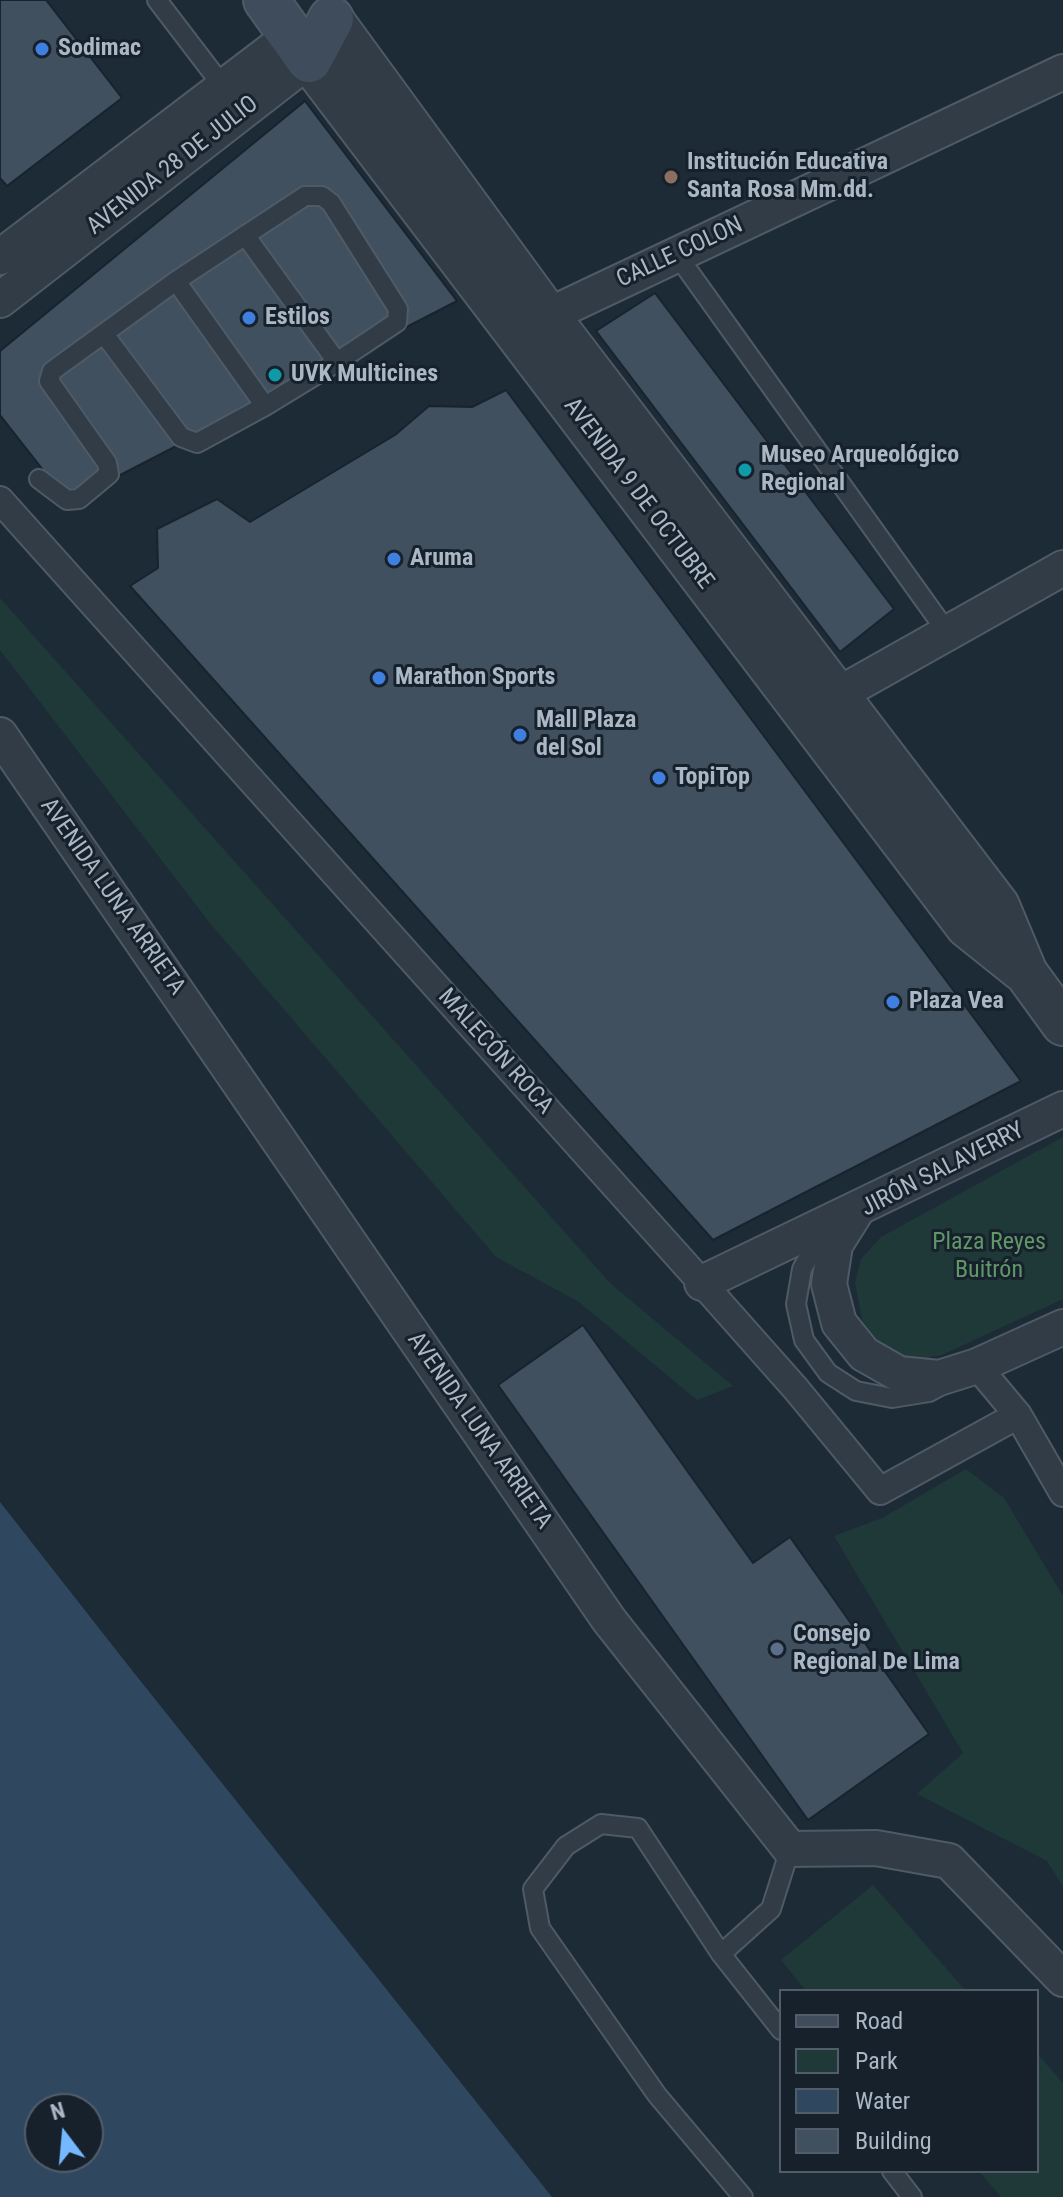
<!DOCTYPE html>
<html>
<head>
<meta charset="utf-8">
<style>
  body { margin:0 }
  #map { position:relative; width:1063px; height:2197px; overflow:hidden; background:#1d2b37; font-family:"Roboto Condensed",sans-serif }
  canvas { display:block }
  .legend { position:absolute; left:779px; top:1989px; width:260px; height:184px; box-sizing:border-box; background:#17212c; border:2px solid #525d69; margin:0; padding:10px 14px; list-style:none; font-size:24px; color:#aab7c5 }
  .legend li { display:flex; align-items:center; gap:16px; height:40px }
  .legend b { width:40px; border:2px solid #525d69 }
  .north { position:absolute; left:24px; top:2093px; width:80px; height:80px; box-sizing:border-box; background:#17212c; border:2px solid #525d69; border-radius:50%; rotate:344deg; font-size:22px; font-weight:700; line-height:32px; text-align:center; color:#aab7c5 }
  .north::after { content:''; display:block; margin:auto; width:28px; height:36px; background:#75b8ff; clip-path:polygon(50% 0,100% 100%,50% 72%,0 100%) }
</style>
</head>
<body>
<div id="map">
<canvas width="1063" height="2197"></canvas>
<ul class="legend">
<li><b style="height:10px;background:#3e4c5b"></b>Road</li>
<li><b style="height:22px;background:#1f3838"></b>Park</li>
<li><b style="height:22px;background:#2f4860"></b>Water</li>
<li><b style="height:22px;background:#40505f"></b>Building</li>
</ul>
<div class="north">N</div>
</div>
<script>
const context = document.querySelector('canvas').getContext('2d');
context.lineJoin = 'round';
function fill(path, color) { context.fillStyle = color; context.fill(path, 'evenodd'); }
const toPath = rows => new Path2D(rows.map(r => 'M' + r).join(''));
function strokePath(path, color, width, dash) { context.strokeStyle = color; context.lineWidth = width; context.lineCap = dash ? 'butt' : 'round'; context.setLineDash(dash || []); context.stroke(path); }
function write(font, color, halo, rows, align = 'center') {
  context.font = font + ' "Roboto Condensed",sans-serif'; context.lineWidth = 6; context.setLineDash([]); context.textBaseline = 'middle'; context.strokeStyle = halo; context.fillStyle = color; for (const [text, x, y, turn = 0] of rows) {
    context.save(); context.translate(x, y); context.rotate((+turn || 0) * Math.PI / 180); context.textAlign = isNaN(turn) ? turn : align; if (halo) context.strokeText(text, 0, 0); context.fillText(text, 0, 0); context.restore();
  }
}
fill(toPath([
  [0,598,610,1283,733,1386,697,1400,579,1302,496,1257,209,922,0,650],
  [1063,1137,1063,1299,942,1355,917,1360,887,1353,862,1320,855,1282,861,1259,881,1237],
  [966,1469,1004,1498,1063,1596,1063,1887,1047,1861,917,1794,963,1753,834,1536,882,1518],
  [873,1885,966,1991,806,1991,781,1960],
  [1037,2053,1063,2083,1063,2197,1001,2197,979,2171,1037,2171]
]), '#1f3838');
fill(toPath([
  [0,1502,127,1664,552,2197,0,2197],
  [40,2109,88,2109,88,2157,40,2157]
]), '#2f4860');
const building = toPath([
  [0,0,46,0,122,98,7,186,0,178,0,0],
  [305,101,457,301,68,502,0,415,0,351,305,101],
  [655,293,894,609,840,652,596,331,655,293],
  [506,390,1021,1081,713,1240,130,586,158,568,157,529,217,499,250,522,395,435,429,406,472,407,506,390],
  [583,1325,753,1563,790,1537,929,1734,808,1820,498,1385,583,1325]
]);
fill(building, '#40505f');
strokePath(building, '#19232e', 2);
const service = toPath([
  [157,0,228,93],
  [245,235,337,362],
  [677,255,947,632],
  [176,281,265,406],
  [39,479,67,500,79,499,109,474,107,463,49,381,52,371,176,281,305,196,322,196,331,203,398,309,397,322,337,362,265,406,197,443,181,437,104,334],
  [829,1232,818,1240,802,1269,796,1304,804,1340,828,1373,856,1391,892,1398,929,1392,942,1385],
  [721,1954,771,1909,790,1849],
  [892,2171,912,2197],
  [743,2197,657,2095,540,1928,533,1889,566,1846,601,1824,638,1828,721,1954,781,2030]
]);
const pedestrian = toPath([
  [0,500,702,1283,796,1389,880,1491,1018,1415],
  [977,1366,1018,1415,1063,1493]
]);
const minor = toPath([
  [0,257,292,35],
  [0,300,309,60],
  [524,327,1063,72],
  [816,707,1063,568],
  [0,735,609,1620,790,1849,876,1848,949,1861,1063,1979],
  [857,1210,835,1245,829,1284,839,1323,864,1354,899,1374,939,1378,977,1366,1063,1327],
  [702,1283,1063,1109]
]);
const tertiary = toPath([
  [331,19,548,316,998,906,1026,973,1063,1024],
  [309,60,967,926,1022,970]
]);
const secondary = toPath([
  [266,0,309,60,331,19]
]);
strokePath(service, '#4e5a66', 22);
strokePath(pedestrian, '#4e5a66', 30);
strokePath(minor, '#4e5a66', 38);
strokePath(tertiary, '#4e5a66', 46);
strokePath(secondary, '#4e5a66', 48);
strokePath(service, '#313c47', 18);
strokePath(pedestrian, '#313c47', 26);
strokePath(minor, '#313c47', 34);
strokePath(tertiary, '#313c47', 42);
strokePath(secondary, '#3e4c5b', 44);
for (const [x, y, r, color] of [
  [42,49,8,"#3f7fe0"],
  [671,177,8,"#8d6e63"],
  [249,318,8,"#3f7fe0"],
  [275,375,8,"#0f9aa8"],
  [745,470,8,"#0f9aa8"],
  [394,559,8,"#3f7fe0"],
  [379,678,8,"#3f7fe0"],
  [520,735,8,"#3f7fe0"],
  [659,778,8,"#3f7fe0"],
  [893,1002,8,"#3f7fe0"],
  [777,1649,8,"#5c6f8a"]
]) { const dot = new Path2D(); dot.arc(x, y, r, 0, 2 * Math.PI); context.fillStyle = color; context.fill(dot); strokePath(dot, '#17212c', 3); }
write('bold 24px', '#aab7c5', '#17212c', [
  ["Sodimac",58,49],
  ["Institución Educativa",687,163],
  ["Santa Rosa Mm.dd.",687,191],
  ["Estilos",265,318],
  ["UVK Multicines",291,375],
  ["Museo Arqueológico",761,456],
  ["Regional",761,484],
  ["Aruma",410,559],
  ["Marathon Sports",395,678],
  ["Mall Plaza",536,721],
  ["del Sol",536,749],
  ["TopiTop",675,778],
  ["Plaza Vea",909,1002],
  ["Consejo",793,1635],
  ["Regional De Lima",793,1663]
], 'left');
write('24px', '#aab7c5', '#17212c', [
  ["AVENIDA 28 DE JULIO",173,166,-38],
  ["CALLE COLON",680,253,-25],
  ["AVENIDA 9 DE OCTUBRE",638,494,53],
  ["AVENIDA LUNA ARRIETA",112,897,55],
  ["MALECÓN ROCA",495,1052,48],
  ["JIRÓN SALAVERRY",943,1170,-27],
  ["AVENIDA LUNA ARRIETA",479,1431,55]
]);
write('24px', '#619668', '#17212c', [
  ["Plaza Reyes",989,1243],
  ["Buitrón",989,1271]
]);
</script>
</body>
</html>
